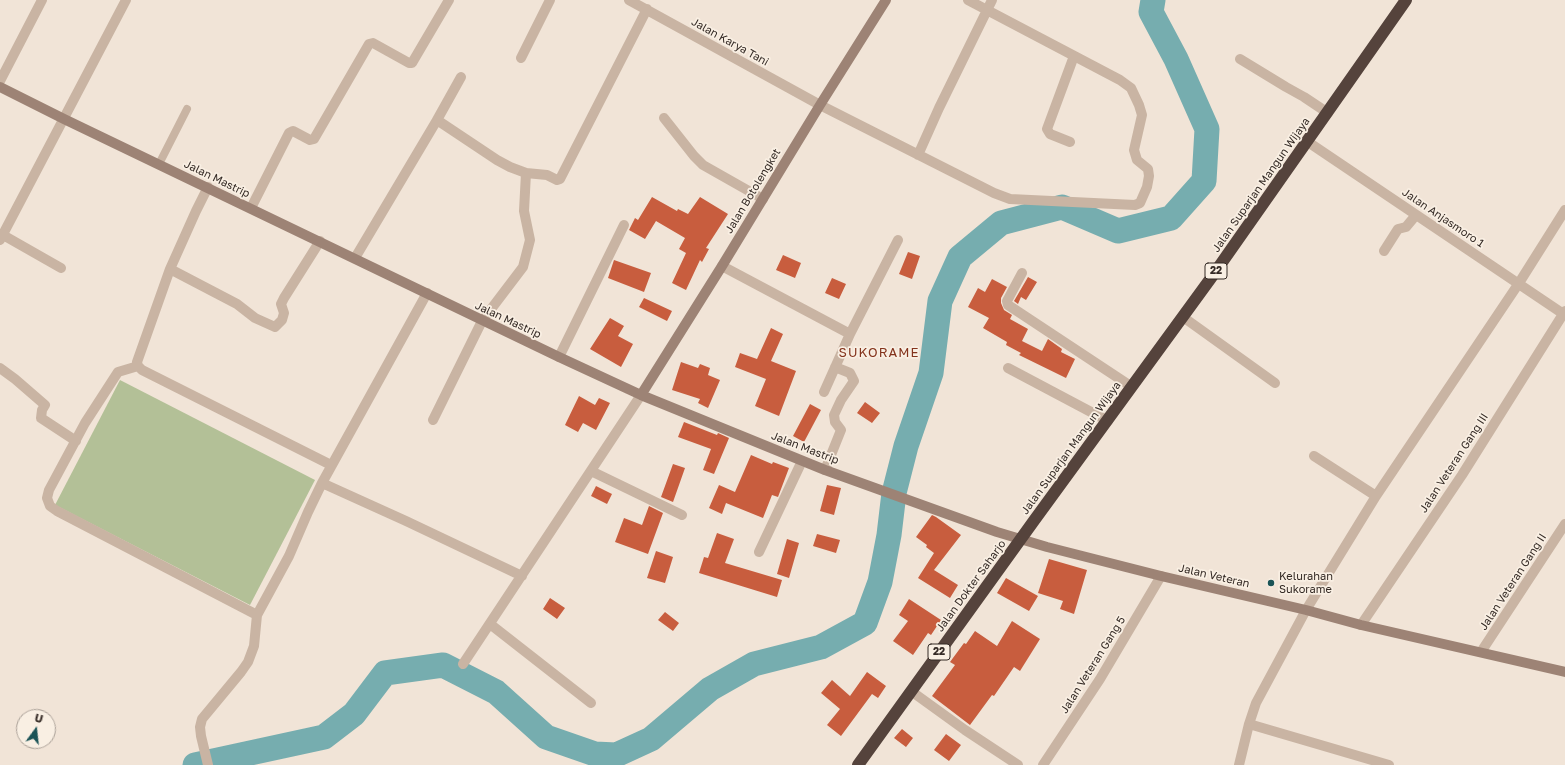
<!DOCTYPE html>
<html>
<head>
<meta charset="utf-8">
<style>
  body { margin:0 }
  #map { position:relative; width:1565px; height:765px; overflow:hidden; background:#f1e4d7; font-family:"Golos Text",sans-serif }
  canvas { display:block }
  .north { position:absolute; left:16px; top:709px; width:40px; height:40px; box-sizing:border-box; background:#f9efe3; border:1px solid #aaa097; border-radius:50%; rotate:15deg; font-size:11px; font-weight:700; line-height:16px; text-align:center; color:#342a25 }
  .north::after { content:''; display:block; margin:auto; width:14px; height:18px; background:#1a5356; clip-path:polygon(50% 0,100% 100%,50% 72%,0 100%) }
</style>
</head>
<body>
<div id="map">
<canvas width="1565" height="765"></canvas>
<div class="north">U</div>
</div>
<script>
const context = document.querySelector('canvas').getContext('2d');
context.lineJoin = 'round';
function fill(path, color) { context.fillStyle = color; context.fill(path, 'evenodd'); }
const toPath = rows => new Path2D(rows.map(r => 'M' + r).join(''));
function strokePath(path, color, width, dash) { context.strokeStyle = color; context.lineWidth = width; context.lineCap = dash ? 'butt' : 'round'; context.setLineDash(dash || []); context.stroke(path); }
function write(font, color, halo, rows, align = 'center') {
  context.font = font + ' "Golos Text",sans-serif'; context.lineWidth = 3.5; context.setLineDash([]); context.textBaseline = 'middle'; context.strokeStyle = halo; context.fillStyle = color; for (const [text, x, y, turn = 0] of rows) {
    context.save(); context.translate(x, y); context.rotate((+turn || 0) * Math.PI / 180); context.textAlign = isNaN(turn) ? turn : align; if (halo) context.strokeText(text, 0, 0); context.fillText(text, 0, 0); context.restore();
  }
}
fill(toPath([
  [120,380,315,480,250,605,55,505]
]), '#b3c097');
strokePath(toPath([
  [195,765,324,737,354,714,385,673,443,665,496,692,546,737,595,754,616,755,651,739,710,689,754,664,821,647,865,623,880,582,889,535,894,493,906,446,931,373,940,301,960,257,1001,223,1062,207,1118,231,1171,218,1204,181,1207,129,1176,59,1151,12,1153,0]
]), '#76adaf', 25);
fill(toPath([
  [652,197,677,211,678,209,688,214,700,197,728,214,706,248,709,249,702,262,700,260,686,290,672,283,686,253,679,249,685,238,656,221,645,239,629,230,635,218,638,220],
  [908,252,920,256,912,279,899,274],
  [783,255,801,263,795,278,776,270],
  [614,260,651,273,644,292,608,278],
  [1028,277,1037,282,1026,300,1021,297,1018,304,1014,301],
  [832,278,846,284,839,299,825,293],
  [992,279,1007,287,1001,298,1001,303,1004,310,1012,315,1010,319,1028,329,1022,341,1042,351,1048,339,1062,349,1061,352,1075,359,1066,378,1019,355,1021,353,1006,345,1007,342,983,328,989,318,968,307,978,288,985,292],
  [644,298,672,311,667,321,639,307],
  [610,318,624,326,618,336,633,344,621,367,590,349],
  [771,328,783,334,771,361,796,371,779,416,755,406,766,379,735,367,740,353,757,359],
  [681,362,698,368,700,364,710,368,708,375,720,380,708,408,698,403,700,399,672,390],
  [579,396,595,405,599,398,610,403,596,430,583,423,578,432,565,425],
  [865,402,880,413,872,423,857,413],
  [810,404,821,410,804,442,793,436],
  [684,422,717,435,718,433,729,438,714,474,703,470,711,449,678,437],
  [751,455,772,464,773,462,789,468,778,497,772,495,763,518,726,503,722,514,709,508,719,485,735,492],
  [673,464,685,468,673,502,661,497],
  [827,485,841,488,834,515,820,511],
  [596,486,612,494,607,504,591,496],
  [649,506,663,513,648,554,615,542,624,518,642,525],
  [932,515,936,517,961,535,934,570,958,585,950,598,918,578,934,553,926,547,927,545,916,537],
  [717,533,734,539,725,563,782,580,777,597,699,573,704,557,708,558],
  [817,534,840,540,836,553,813,546],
  [787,539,799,543,789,578,777,574],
  [656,551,673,557,665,583,647,578],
  [1049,559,1087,570,1074,614,1060,609,1063,601,1038,593],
  [1006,578,1038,596,1029,611,997,593],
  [550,598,565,608,557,619,543,609],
  [909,599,941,620,931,635,928,633,913,655,893,641,908,621,899,615],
  [665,612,679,623,673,631,658,620],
  [1012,621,1040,639,1020,671,1014,667,994,696,992,695,970,725,932,696,955,665,950,662,964,643,966,644,975,631,997,646],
  [867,672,886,686,878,698,872,694,841,736,827,725,840,709,821,693,832,680,850,696],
  [902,729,913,738,906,747,894,738],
  [946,734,961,745,949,761,934,750]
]), '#c85d3e');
strokePath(toPath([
  [159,164,187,109]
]), '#c9b4a3', 8);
strokePath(toPath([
  [629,0,820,105,994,193,1010,199,1135,205,1140,203,1147,187,1149,176,1148,169,1137,160,1134,150,1142,115,1139,105,1131,88,1120,80,968,0],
  [521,58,550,0],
  [1240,59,1286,87,1304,97,1328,113],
  [0,81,42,0],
  [664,118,694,156,703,165,763,199],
  [437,120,461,77],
  [1070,142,1050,134,1047,129,1074,56],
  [1308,142,1565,315],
  [918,155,939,108,992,0],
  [208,187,196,211,170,269,137,362,138,366,142,370,331,465],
  [251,208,289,133,293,131,310,140,314,139,369,44,373,43,409,63,412,63,449,0],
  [3,235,61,268],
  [0,240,126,0],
  [1384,251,1398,229,1406,227,1416,215],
  [355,258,437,120,497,160,510,167,526,173,547,175,557,180,560,179,647,9],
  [722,266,850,334],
  [170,269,237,304,255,318,275,327,282,320,284,313,281,304,284,298,320,241],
  [1022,273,1007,301,1008,305,1132,387],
  [427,293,322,483,406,521,522,576],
  [1183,317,1275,383],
  [559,357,624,225],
  [138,366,118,372,85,423,49,490,47,498,50,506,57,511,257,615],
  [0,368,15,379,45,405,42,410,41,418,76,441],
  [1008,368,1108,421],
  [824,392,850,334,898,240],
  [433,420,482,321,523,267,530,240,524,211,526,173],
  [1314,456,1376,496],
  [825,470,841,430,835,422,834,415,841,400,854,381,850,373,835,367],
  [591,471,682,515],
  [759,552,802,461],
  [490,624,591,703],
  [1361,625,1462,475,1565,311],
  [1481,652,1565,524],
  [463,664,641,395],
  [911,691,965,730,1018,765],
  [1249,724,1389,765],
  [208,765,201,736,200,727,202,719,241,672,248,662,254,646,257,615,289,556,308,512,322,483],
  [1043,765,1100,679,1161,576],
  [1239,765,1249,724,1256,703,1306,610,1376,496,1519,283,1565,210]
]), '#c9b4a3', 10);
strokePath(toPath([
  [0,87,64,119,559,357,641,395,825,470,997,532,1047,547,1161,576,1306,610,1361,625,1565,672],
  [641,395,722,266,820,105,886,0]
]), '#9d8375', 10);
strokePath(toPath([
  [858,765,1033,522,1211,278,1406,0]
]), '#55433c', 12);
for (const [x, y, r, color] of [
  [1271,583,4,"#1a5356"]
]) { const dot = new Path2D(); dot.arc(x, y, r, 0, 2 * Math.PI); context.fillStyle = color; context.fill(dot); strokePath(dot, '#f9efe3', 1.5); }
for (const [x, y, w] of [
  [1216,271,22],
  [939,652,22]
]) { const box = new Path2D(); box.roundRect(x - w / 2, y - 8, w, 16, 3); context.fillStyle = '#f9efe3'; context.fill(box); strokePath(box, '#342a25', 1); }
write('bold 10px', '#342a25', null, [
  ["22",1216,271],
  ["22",939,652]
]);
write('11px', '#342a25', '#f9efe3', [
  ["Jalan Karya Tani",730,42,29],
  ["Jalan Mastrip",217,179,26],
  ["Jalan Suparjan Mangun Wijaya",1261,185,-55],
  ["Jalan Botolengket",753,191,-59],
  ["Jalan Anjasmoro 1",1443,218,34],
  ["Jalan Mastrip",508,320,25],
  ["Jalan Mastrip",805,448,21],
  ["Jalan Suparjan Mangun Wijaya",1071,448,-54],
  ["Jalan Veteran Gang III",1454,463,-57],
  ["Jalan Veteran",1214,576,13],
  ["Jalan Veteran Gang II",1513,582,-57],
  ["Jalan Dokter Saharjo",971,586,-54],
  ["Jalan Veteran Gang 5",1093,665,-58]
]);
write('11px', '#342a25', '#f9efe3', [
  ["Kelurahan",1279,577],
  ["Sukorame",1279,590]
], 'left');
context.letterSpacing = '1px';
write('13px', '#84341d', '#f9efe3', [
  ["SUKORAME",879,353]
]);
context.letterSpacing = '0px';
</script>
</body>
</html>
